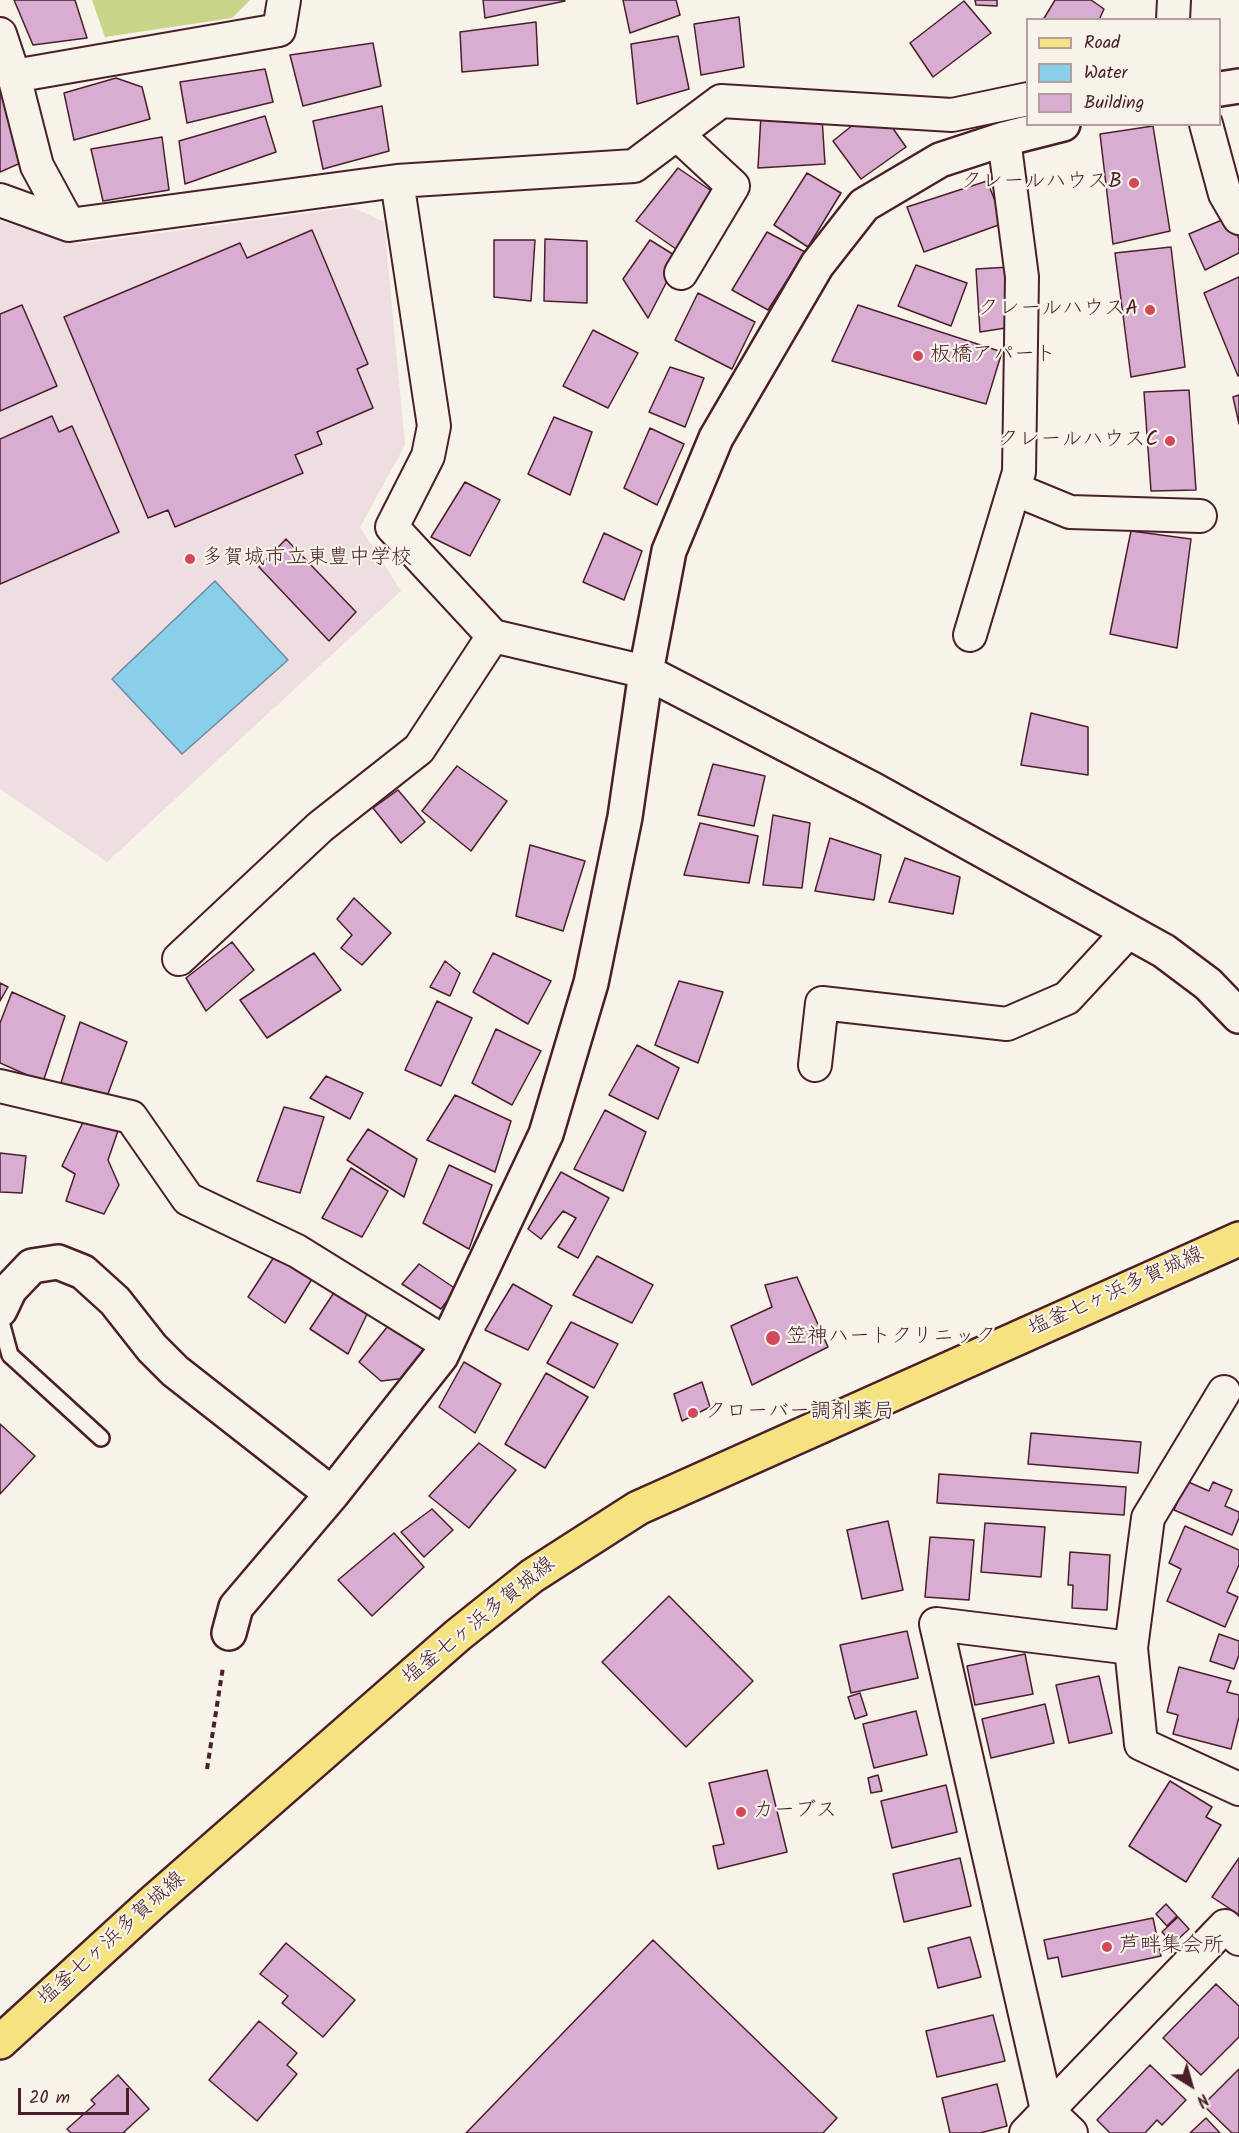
<!DOCTYPE html>
<html>
<head>
<meta charset="utf-8">
<style>
  body { margin:0 }
  #map { position:relative; width:1239px; height:2133px; overflow:hidden; background:#f7f3e8; font-family:Kalam,sans-serif }
  canvas { display:block }
  .legend { position:absolute; left:1026px; top:18px; width:195px; height:108px; box-sizing:border-box; background:#f7f3e8; border:2px solid #b29e9c; margin:0; padding:8px 10px; list-style:none; font-size:18px; color:#4a1f2b }
  .legend li { display:flex; align-items:center; gap:12px; height:30px }
  .legend b { width:30px; border:2px solid #b29e9c }
  .north { position:absolute; left:1161px; top:2055px; width:60px; height:60px; -webkit-text-stroke:4px #f7f3e8; paint-order:stroke; rotate:143deg; font-size:16px; font-weight:700; line-height:24px; text-align:center; color:#4a1f2b }
  .north::after { content:''; display:block; margin:auto; width:21px; height:27px; background:#4a1f2b; clip-path:polygon(50% 0,100% 100%,50% 72%,0 100%) }
  .scale { position:absolute; left:18px; top:2088px; width:111px; height:27px; box-sizing:border-box; border:3px solid #4a1f2b; border-top:0; padding-left:8px; font-size:18px; line-height:21px; white-space:nowrap; color:#4a1f2b; -webkit-text-stroke:4px #f7f3e8; paint-order:stroke }
</style>
</head>
<body>
<div id="map">
<canvas width="1239" height="2133"></canvas>
<ul class="legend">
<li><b style="height:8px;background:#f5e382"></b>Road</li>
<li><b style="height:16px;background:#89cfea"></b>Water</li>
<li><b style="height:16px;background:#d8add1"></b>Building</li>
</ul>
<div class="north">N</div>
<div class="scale">20 m</div>
</div>
<script>
const context = document.querySelector('canvas').getContext('2d');
context.lineJoin = 'round';
function fill(path, color) { context.fillStyle = color; context.fill(path, 'evenodd'); }
const toPath = rows => new Path2D(rows.map(r => 'M' + r).join(''));
function strokePath(path, color, width, dash) { context.strokeStyle = color; context.lineWidth = width; context.lineCap = dash ? 'butt' : 'round'; context.setLineDash(dash || []); context.stroke(path); }
function write(font, color, halo, rows, align = 'center') {
  context.font = font + ' Kalam,"Klee One",sans-serif'; context.lineWidth = 4.5; context.setLineDash([]); context.textBaseline = 'middle'; context.strokeStyle = halo; context.fillStyle = color; for (const [text, x, y, turn = 0] of rows) {
    context.save(); context.translate(x, y); context.rotate((+turn || 0) * Math.PI / 180); context.textAlign = isNaN(turn) ? turn : align; if (halo) context.strokeText(text, 0, 0); context.fillText(text, 0, 0); context.restore();
  }
}
fill(toPath([
  [352,207,384,222,405,445,360,527,401,591,107,862,0,789,0,221,78,244]
]), '#eedee1');
fill(toPath([
  [92,0,250,0,232,18,105,37]
]), '#c8d488');
const water = toPath([
  [215,581,288,660,182,754,112,679,215,581]
]);
fill(water, '#89cfea');
strokePath(water, '#70899e', 1.5);
const building = toPath([
  [14,0,75,0,87,38,33,45,14,0],
  [483,0,564,0,565,1,485,18,483,0],
  [623,0,676,0,680,15,630,33,623,0],
  [975,0,997,0,997,6,976,5,975,0],
  [1055,0,1091,0,1104,9,1099,20,1043,20,1055,0],
  [964,1,991,33,933,77,910,43,964,1],
  [739,17,744,67,701,75,694,24,739,17],
  [536,22,538,65,462,72,460,32,536,22],
  [678,36,689,89,637,104,631,44,678,36],
  [373,43,381,86,303,106,290,55,373,43],
  [265,69,273,102,187,123,180,82,265,69],
  [116,78,142,87,150,119,74,140,64,93,116,78],
  [3,86,25,161,0,172,0,87,3,86],
  [382,106,389,151,323,169,313,121,382,106],
  [761,115,822,118,825,164,758,168,761,115],
  [265,116,276,152,185,184,179,141,265,116],
  [859,120,887,120,906,147,861,179,833,141,859,120],
  [1153,126,1170,231,1113,244,1100,134,1153,126],
  [162,137,169,190,103,201,91,149,162,137],
  [678,168,713,192,676,249,636,221,678,168],
  [807,173,841,193,808,247,774,225,807,173],
  [987,181,1004,223,924,252,907,207,987,181],
  [1229,217,1239,239,1239,253,1205,270,1189,234,1229,217],
  [312,230,368,364,357,369,373,408,317,432,322,444,295,455,303,473,175,527,168,510,148,518,64,317,240,243,247,258,312,230],
  [767,232,805,252,768,310,732,290,767,232],
  [545,239,587,241,587,303,544,301,545,239],
  [494,240,535,240,531,301,494,297,494,240],
  [650,240,679,258,648,318,623,279,650,240],
  [1171,247,1185,367,1131,377,1115,253,1171,247],
  [916,265,967,283,951,326,898,306,916,265],
  [1010,267,1012,327,980,332,976,269,1010,267],
  [1239,277,1239,375,1238,376,1204,293,1239,277],
  [698,293,755,322,732,369,675,340,698,293],
  [22,305,57,386,0,411,0,314,22,305],
  [858,305,1002,352,986,404,832,361,858,305],
  [593,330,638,353,608,408,563,386,593,330],
  [670,367,704,378,685,427,649,412,670,367],
  [1189,390,1196,490,1151,491,1144,392,1189,390],
  [1239,395,1239,424,1233,397,1239,395],
  [52,416,59,432,72,426,119,532,0,584,0,439,52,416],
  [554,417,592,432,570,495,528,474,554,417],
  [650,428,684,444,657,505,624,488,650,428],
  [465,482,500,500,470,556,431,537,465,482],
  [1131,531,1191,539,1177,648,1110,634,1131,531],
  [604,533,642,551,624,600,583,582,604,533],
  [286,539,356,612,329,641,259,567,286,539],
  [1031,713,1088,727,1088,775,1021,765,1031,713],
  [713,764,765,776,754,826,698,815,713,764],
  [457,766,507,801,471,851,422,811,457,766],
  [398,790,425,822,401,843,373,808,398,790],
  [773,815,810,823,802,888,763,885,773,815],
  [700,823,758,836,749,883,684,875,700,823],
  [830,838,881,855,874,900,815,891,830,838],
  [530,845,585,861,563,931,516,916,530,845],
  [905,858,960,877,953,914,889,902,905,858],
  [354,898,391,933,362,965,341,948,352,935,337,919,354,898],
  [232,942,254,970,206,1011,186,978,232,942],
  [314,953,341,990,267,1038,240,1000,314,953],
  [493,953,551,981,528,1024,473,992,493,953],
  [445,961,460,973,450,996,430,987,445,961],
  [679,981,723,992,698,1063,655,1045,679,981],
  [0,983,8,987,0,1001,0,983],
  [12,992,65,1016,43,1082,0,1063,0,1023,12,992],
  [437,1001,472,1018,441,1086,405,1070,437,1001],
  [80,1022,127,1042,105,1102,60,1086,80,1022],
  [496,1029,541,1051,512,1105,472,1083,496,1029],
  [637,1045,679,1068,658,1119,609,1095,637,1045],
  [326,1076,363,1093,350,1119,310,1098,326,1076],
  [455,1095,511,1121,495,1172,427,1140,455,1095],
  [284,1107,324,1117,300,1193,257,1181,284,1107],
  [605,1110,646,1132,623,1191,574,1169,605,1110],
  [86,1116,119,1128,108,1160,119,1185,104,1214,66,1201,75,1174,62,1166,86,1116],
  [368,1129,417,1159,404,1197,347,1160,368,1129],
  [0,1153,26,1156,22,1193,0,1192,0,1153],
  [449,1165,492,1185,469,1249,423,1223,449,1165],
  [351,1168,388,1191,362,1237,322,1218,351,1168],
  [561,1172,609,1198,578,1258,558,1247,576,1218,563,1211,541,1239,528,1229,561,1172],
  [278,1251,315,1274,285,1323,248,1297,278,1251],
  [597,1256,653,1285,632,1323,573,1295,597,1256],
  [419,1264,456,1289,441,1309,402,1284,419,1264],
  [797,1277,828,1347,752,1385,731,1326,772,1307,765,1285,797,1277],
  [513,1284,552,1306,528,1350,485,1330,513,1284],
  [337,1288,370,1308,348,1354,310,1329,337,1288],
  [392,1321,427,1344,407,1378,381,1381,359,1362,392,1321],
  [571,1322,618,1344,594,1388,547,1363,571,1322],
  [464,1362,501,1384,475,1433,439,1407,464,1362],
  [546,1373,588,1397,545,1468,505,1444,546,1373],
  [702,1382,710,1407,682,1421,674,1394,702,1382],
  [0,1424,35,1456,0,1494,0,1424],
  [1031,1433,1141,1442,1138,1473,1028,1464,1031,1433],
  [479,1443,516,1470,469,1528,429,1496,479,1443],
  [939,1474,1126,1487,1124,1515,937,1503,939,1474],
  [1186,1481,1209,1491,1213,1482,1232,1490,1225,1506,1239,1512,1239,1518,1232,1535,1174,1510,1186,1481],
  [432,1509,453,1530,424,1557,401,1532,432,1509],
  [888,1521,903,1590,862,1599,847,1530,888,1521],
  [985,1523,1045,1527,1041,1577,981,1572,985,1523],
  [1185,1526,1239,1550,1239,1565,1227,1592,1238,1597,1225,1627,1167,1601,1181,1569,1169,1563,1185,1526],
  [394,1533,424,1567,372,1616,338,1580,394,1533],
  [930,1537,974,1540,969,1600,925,1597,930,1537],
  [1070,1552,1110,1555,1107,1610,1072,1608,1073,1585,1068,1585,1070,1552],
  [669,1596,753,1681,686,1747,602,1662,669,1596],
  [907,1631,918,1678,851,1693,840,1645,907,1631],
  [1219,1634,1239,1641,1239,1655,1234,1669,1210,1661,1219,1634],
  [1025,1654,1033,1694,975,1705,967,1666,1025,1654],
  [1179,1667,1231,1681,1227,1692,1239,1695,1239,1717,1231,1749,1173,1734,1178,1715,1167,1712,1179,1667],
  [1099,1676,1112,1733,1069,1743,1056,1685,1099,1676],
  [860,1693,867,1715,855,1719,848,1697,860,1693],
  [1045,1704,1054,1743,991,1758,982,1719,1045,1704],
  [916,1711,927,1755,874,1768,863,1724,916,1711],
  [767,1770,787,1852,718,1869,713,1846,724,1844,709,1783,767,1770],
  [878,1775,882,1791,871,1793,868,1778,878,1775],
  [1170,1781,1212,1807,1206,1817,1221,1825,1186,1882,1129,1846,1170,1781],
  [946,1785,957,1832,892,1848,881,1801,946,1785],
  [960,1858,971,1906,904,1922,893,1874,960,1858],
  [1239,1858,1239,1915,1212,1897,1239,1858],
  [1166,1904,1177,1916,1167,1926,1156,1914,1166,1904],
  [1178,1917,1189,1929,1173,1944,1162,1932,1178,1917],
  [1153,1918,1161,1956,1062,1977,1058,1957,1048,1959,1044,1940,1153,1918],
  [970,1937,981,1977,938,1988,928,1948,970,1937],
  [653,1940,837,2118,823,2133,466,2133,653,1940],
  [286,1943,355,2000,323,2037,282,2003,288,1996,260,1974,286,1943],
  [1216,1984,1239,2006,1239,2037,1201,2075,1163,2038,1216,1984],
  [993,2015,1005,2061,937,2077,926,2031,993,2015],
  [259,2021,297,2053,287,2065,297,2074,257,2121,209,2080,259,2021],
  [1150,2065,1186,2100,1162,2125,1157,2120,1145,2133,1110,2133,1097,2120,1150,2065],
  [1239,2069,1239,2133,1232,2133,1203,2105,1239,2069],
  [118,2075,149,2109,124,2132,125,2133,71,2133,67,2129,95,2104,91,2100,118,2075],
  [997,2084,1007,2126,980,2133,950,2133,942,2098,997,2084],
  [1206,2118,1220,2133,1190,2133,1206,2118]
]);
fill(building, '#d8add1');
strokePath(building, '#4a1f2b', 1.5);
const service = toPath([
  [0,1318,10,1355,101,1438]
]);
const minor = toPath([
  [1173,20,1174,0],
  [0,34,14,76,37,166,69,225],
  [14,76,279,30,284,0],
  [1206,124,1225,194,1239,218],
  [677,134,733,186,681,273],
  [397,181,434,426,428,456,392,527,493,636,646,672],
  [0,200,69,225,397,181,634,166,721,101,952,115,1028,99],
  [1014,489,1070,512,1200,516],
  [970,635,1019,472,1022,277,1004,139],
  [179,959,320,827,419,749,493,636],
  [815,1065,822,1003,1007,1024,1067,998,1128,932],
  [0,1086,131,1117,188,1199,297,1251,447,1344],
  [1131,1648,1148,1518,1224,1392],
  [1026,2133,1225,1926,1239,1939],
  [1071,2133,1047,2110,936,1624,1131,1648,1141,1744,1239,1789]
]);
const tertiary = toPath([
  [1220,89,1239,86],
  [646,672,872,789,1164,951,1208,984,1239,1016],
  [0,1310,10,1289,32,1266,58,1262,83,1272,115,1301,152,1348,175,1371,332,1494],
  [229,1633,236,1607,332,1494,441,1356,546,1134,591,983,625,817,646,672,669,551,716,438,817,265,864,205,940,160,1004,139,1063,124]
]);
const primary = toPath([
  [0,2042,152,1903,458,1635,532,1576,638,1508,1239,1239]
]);
strokePath(service, '#4a1f2b', 20);
strokePath(minor, '#4a1f2b', 36);
strokePath(tertiary, '#4a1f2b', 38);
strokePath(primary, '#4a1f2b', 38);
strokePath(toPath([
  [207,1769,223,1667]
]), '#4a1f2b', 4, [6, 4.5]);
strokePath(service, '#f7f3e8', 15);
strokePath(minor, '#f7f3e8', 32);
strokePath(tertiary, '#f7f3e8', 33);
strokePath(primary, '#f5e382', 33);
for (const [x, y, r, color] of [
  [1134,183,6,"#d1495b"],
  [1150,310,6,"#d1495b"],
  [918,356,6,"#d1495b"],
  [1170,441,6,"#d1495b"],
  [190,559,6,"#d1495b"],
  [773,1338,8,"#d1495b"],
  [693,1413,6,"#d1495b"],
  [741,1812,6,"#d1495b"],
  [1107,1947,6,"#d1495b"]
]) { const dot = new Path2D(); dot.arc(x, y, r, 0, 2 * Math.PI); context.fillStyle = color; context.fill(dot); strokePath(dot, '#f7f3e8', 2); }
write('21px', '#4a1f2b', '#f7f3e8', [
  ["クレールハウスB",1122,183,"right"],
  ["クレールハウスA",1138,310,"right"],
  ["板橋アパート",930,356],
  ["クレールハウスC",1158,441,"right"],
  ["多賀城市立東豊中学校",202,559],
  ["笠神ハートクリニック",786,1338],
  ["クローバー調剤薬局",705,1413],
  ["カーブス",753,1812],
  ["芦畔集会所",1119,1947]
], 'left');
write('21px', '#4a1f2b', '#f7f3e8', [
  ["塩釜七ヶ浜多賀城線",1117,1293,-24],
  ["塩釜七ヶ浜多賀城線",480,1622,-39],
  ["塩釜七ヶ浜多賀城線",113,1940,-42]
]);
</script>
</body>
</html>
